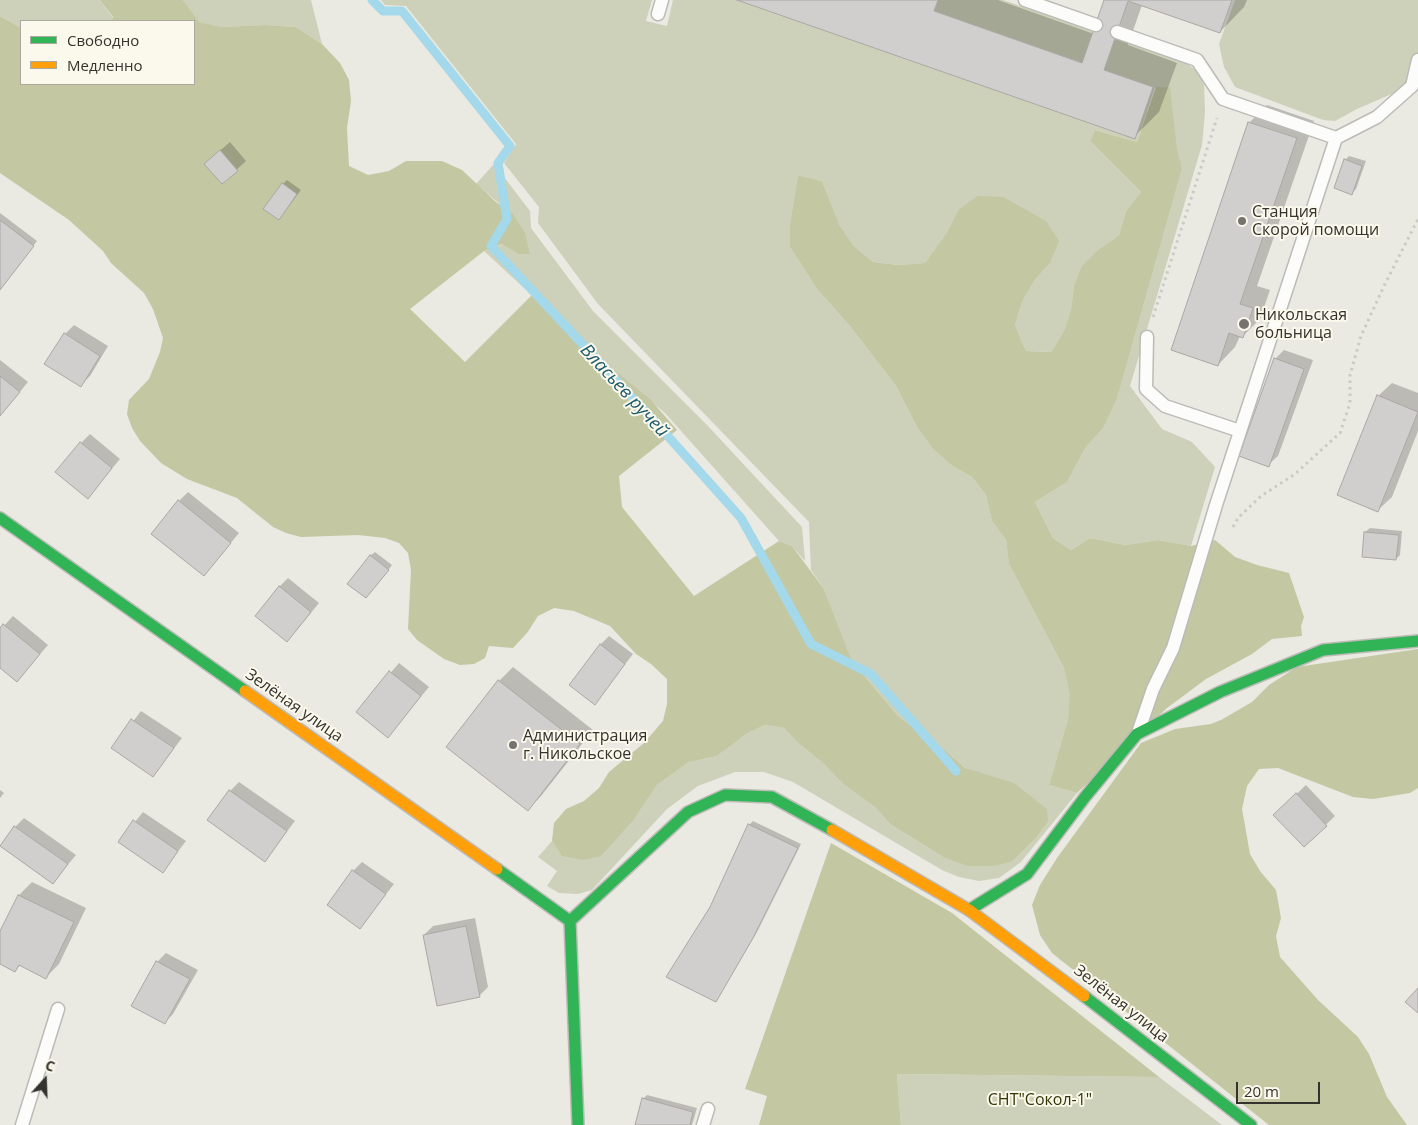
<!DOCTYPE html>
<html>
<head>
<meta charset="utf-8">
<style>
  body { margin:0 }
  #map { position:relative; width:1418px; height:1125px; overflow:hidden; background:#eae9e2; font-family:"Open Sans",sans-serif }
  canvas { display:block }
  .legend { position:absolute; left:20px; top:20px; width:175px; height:65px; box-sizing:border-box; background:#fbf8ec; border:1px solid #aba9a0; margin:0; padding:6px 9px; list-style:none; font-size:15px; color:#34332e }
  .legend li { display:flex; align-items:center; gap:10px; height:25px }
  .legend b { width:25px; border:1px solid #aba9a0 }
  .north { position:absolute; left:20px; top:1055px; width:50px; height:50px; -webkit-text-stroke:4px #fbf8ec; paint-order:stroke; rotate:20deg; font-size:14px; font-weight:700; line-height:20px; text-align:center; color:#34332e }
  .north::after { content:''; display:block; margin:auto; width:18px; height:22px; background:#34332e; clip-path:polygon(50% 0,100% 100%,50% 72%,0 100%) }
  .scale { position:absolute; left:1236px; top:1082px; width:84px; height:22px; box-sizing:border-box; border:2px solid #34332e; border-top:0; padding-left:6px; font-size:15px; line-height:18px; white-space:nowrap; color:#34332e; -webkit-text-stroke:4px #fbf8ec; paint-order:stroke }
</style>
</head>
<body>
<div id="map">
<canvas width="1418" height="1125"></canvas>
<ul class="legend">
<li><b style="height:6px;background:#30b455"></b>Свободно</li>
<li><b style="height:6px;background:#ff9f0a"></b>Медленно</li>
</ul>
<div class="north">С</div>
<div class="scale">20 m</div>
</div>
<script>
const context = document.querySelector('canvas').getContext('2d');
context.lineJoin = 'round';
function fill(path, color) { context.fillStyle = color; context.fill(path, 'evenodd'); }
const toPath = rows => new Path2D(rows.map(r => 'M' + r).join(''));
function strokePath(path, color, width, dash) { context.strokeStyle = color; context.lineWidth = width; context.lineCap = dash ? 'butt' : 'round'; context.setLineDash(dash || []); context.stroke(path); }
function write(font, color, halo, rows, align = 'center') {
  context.font = font + ' "Open Sans",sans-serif'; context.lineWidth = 4; context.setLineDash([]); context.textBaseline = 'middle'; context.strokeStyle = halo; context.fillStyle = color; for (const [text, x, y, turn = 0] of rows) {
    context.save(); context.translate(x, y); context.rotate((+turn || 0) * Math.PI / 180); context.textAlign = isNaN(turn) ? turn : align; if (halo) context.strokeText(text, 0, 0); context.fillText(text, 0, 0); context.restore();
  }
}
fill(toPath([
  [0,0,100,0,113,18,111,21,21,21,21,28,0,16],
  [183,0,311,0,322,44,296,27,264,25,222,27,198,22],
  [381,0,652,0,646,21,667,26,673,0,737,0,1152,87,934,11,938,0,1003,0,1186,63,1198,72,1204,85,1205,112,1202,145,1130,386,1162,429,1192,442,1215,467,1191,546,1158,540,1126,545,1090,538,1071,550,1053,538,1035,502,1067,482,1086,447,1104,427,1117,399,1182,169,1155,87,1137,142,1095,130,1090,141,1141,192,1126,211,1119,235,1099,249,1074,286,1071,309,1064,331,1051,352,1026,351,1015,325,1022,302,1034,281,1050,263,958,210,947,232,925,263,900,265,873,262,854,246,840,226,822,181,798,175,790,224,790,247,817,289,850,326,896,386,917,427,933,449,951,465,972,477,986,495,992,521,1006,540,1009,564,1064,668,1071,694,1068,719,1049,785,1077,793,1021,862,999,878,979,881,959,877,942,870,793,782,764,772,735,772,698,786,667,809,592,890,578,894,559,893,547,886,557,871,538,857,552,841,563,856,635,818,657,785,689,762,717,756,748,733,765,725,784,728,797,742,824,764,842,783,876,808,890,824,943,857,1013,861,1036,838,1048,822,984,775,965,768,946,751,898,716,851,662,824,589,811,570,809,522,598,304,538,223,539,207,504,163,516,144,406,6,385,5],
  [1235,0,1418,0,1418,77,1410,86,1357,109,1335,121,1323,120,1235,87,1224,67,1219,44],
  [494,164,530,211,531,228,593,311,707,425,802,527,805,561,792,546,779,541,665,413,603,361,484,251,503,244,518,254,530,253,513,215,476,184],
  [897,1074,1159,1077,1222,1125,901,1125]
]), '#ced1b9');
fill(toPath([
  [100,0,183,0,199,22,222,27,265,25,296,27,322,44,340,63,349,80,351,101,347,128,349,166,368,175,389,171,406,161,442,161,462,170,496,202,513,214,525,233,530,254,518,254,502,244,484,251,410,309,465,362,532,295,603,361,650,399,677,430,619,476,622,507,694,596,779,541,792,546,824,589,852,662,898,716,946,751,965,768,1014,783,1047,809,1048,822,1036,838,1013,861,994,866,968,866,943,857,890,824,876,808,842,783,824,764,797,742,784,728,765,725,748,733,717,756,689,762,657,785,635,818,601,856,583,860,562,856,552,841,554,823,566,809,584,801,599,788,609,772,644,743,663,721,667,704,667,679,651,664,636,654,610,626,574,611,554,608,538,616,527,633,513,648,489,646,485,658,474,664,460,665,444,659,417,640,408,629,411,570,408,553,399,543,385,538,358,535,301,537,286,533,273,527,237,498,187,479,161,463,140,441,132,428,127,414,129,400,149,379,160,352,163,338,153,309,144,293,111,263,103,251,69,220,0,173,0,16,21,28,21,84,194,84,194,21,111,21,113,17],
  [1156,87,1170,87,1177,150,1182,169,1117,399,1104,427,1086,447,1067,482,1035,502,1053,538,1071,550,1090,538,1126,545,1158,540,1191,546,1215,540,1235,557,1257,565,1289,573,1304,617,1301,626,1302,636,1272,639,1252,654,1206,679,1167,708,1077,793,1049,785,1068,719,1070,694,1064,668,1009,564,1006,540,992,521,986,495,972,477,951,465,933,449,917,427,896,386,850,326,817,289,790,247,790,224,798,175,822,181,840,226,854,246,873,262,899,265,925,263,947,232,958,210,978,196,1003,197,1046,221,1059,241,1050,263,1034,281,1022,302,1015,325,1026,351,1051,352,1064,331,1071,309,1074,286,1082,266,1099,249,1119,235,1126,211,1141,192,1090,141,1095,130,1137,142],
  [1418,649,1418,788,1410,793,1373,799,1353,797,1278,768,1259,769,1247,786,1242,809,1250,854,1260,871,1276,890,1281,918,1276,936,1280,957,1318,1000,1358,1037,1369,1054,1387,1097,1407,1125,1269,1125,1052,953,1040,935,1032,905,1040,885,1057,858,1141,743,1175,729,1211,724,1221,720,1252,702,1269,685,1297,667],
  [831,843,952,913,1159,1077,897,1074,901,1125,759,1125,767,1096,745,1089]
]), '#c3c7a2');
fill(toPath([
  [741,0,998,0,1094,34,1105,0,1247,0,1244,7,1220,32,1142,5,1128,45,1177,63,1159,112,1134,137],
  [1267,105,1314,121,1257,286,1270,290,1260,319,1242,337,1240,336,1235,347,1218,365,1172,349,1250,122],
  [230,142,246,161,222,183,215,155],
  [1349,156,1366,161,1356,189,1352,193,1345,160],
  [287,180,301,190,282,215,283,184],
  [0,213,37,241,0,289],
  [74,325,108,346,90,376,81,385,65,334],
  [1284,350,1313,360,1278,456,1268,465,1275,359],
  [0,360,28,382,0,416],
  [1392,383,1418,393,1418,431,1392,497,1378,510,1378,396],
  [90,434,120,459,88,497,81,443],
  [188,492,239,533,204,575,179,501],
  [1370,528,1402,531,1400,555,1396,559,1365,532],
  [375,552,392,565,370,593,370,556],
  [288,578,319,603,296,631,279,587],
  [13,616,48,645,17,681,0,667,0,630],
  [609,636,633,654,595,703,600,645],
  [399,663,429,687,388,736,358,711],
  [513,667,593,730,541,796,528,809,448,747,499,681],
  [141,711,182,738,153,776,113,748],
  [239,782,295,821,265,860,230,791],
  [1306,785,1335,816,1304,846,1284,806],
  [0,790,4,793,0,798],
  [143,812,186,841,163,871,119,842],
  [24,818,76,855,53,882,15,827],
  [753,821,801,844,757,932,716,1000,711,908,749,825],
  [362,862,394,884,360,927,353,871],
  [32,882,86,908,59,964,46,977,21,965,15,970,0,963,0,934,19,895],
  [475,918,488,987,479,996,424,935,433,926],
  [166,953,198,970,173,1014,164,1023,157,962],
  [647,1095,697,1108,692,1125,636,1125,643,1099]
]), '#0003');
strokePath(toPath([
  [372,0,383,11,402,11,510,146,498,163,507,219,491,246,657,424,741,518,811,644,871,674,956,771]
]), '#a3d9ea', 9);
const building = toPath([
  [737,0,938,0,934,11,1082,63,1104,0,1232,0,1220,33,1128,1,1104,70,1153,87,1135,139,737,0],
  [1248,122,1297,138,1240,304,1253,308,1243,338,1229,333,1218,366,1171,350,1248,122],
  [220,150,238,171,222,184,204,164,220,150],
  [1344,159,1362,166,1352,195,1334,188,1344,159],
  [282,183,297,194,279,220,263,209,282,183],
  [0,220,34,246,0,290,0,220],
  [64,333,100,356,81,387,44,364,64,333],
  [1274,358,1304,369,1269,467,1239,456,1274,358],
  [0,376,20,392,0,416,0,376],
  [1377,395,1418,412,1378,512,1337,495,1377,395],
  [80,442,112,468,88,499,55,472,80,442],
  [178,500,231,543,204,576,151,534,178,500],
  [1364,532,1399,535,1396,560,1362,557,1364,532],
  [370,555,389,570,366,598,347,584,370,555],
  [279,586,311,612,287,642,255,616,279,586],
  [3,624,40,654,17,682,0,668,0,628,3,624],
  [600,644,625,664,595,705,569,685,600,644],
  [389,671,421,696,388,738,356,712,389,671],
  [498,680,580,744,528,811,446,747,498,680],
  [131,719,174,748,153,777,111,748,131,719],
  [229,790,287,831,265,862,207,820,229,790],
  [1296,793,1327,826,1304,847,1273,815,1296,793],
  [133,820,178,851,163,873,118,842,133,820],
  [748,824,798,848,753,938,716,1002,666,977,710,907,748,824],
  [14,826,68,864,53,884,0,846,14,826],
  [352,870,386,894,360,929,327,905,352,870],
  [18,895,74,922,46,979,19,965,15,972,0,964,0,931,18,895],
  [466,926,480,997,437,1006,423,935,466,926],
  [156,961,190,979,165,1024,131,1006,156,961],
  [1418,988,1418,1013,1405,1002,1418,988],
  [642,1098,693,1112,690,1125,635,1125,642,1098]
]);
fill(building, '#d1cfcd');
strokePath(building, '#aaa7a5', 1);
const lane = toPath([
  [1025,0,1096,25],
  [658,14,662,0],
  [1117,32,1197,60,1223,99,1336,138,1216,505,1173,648,1153,689,1139,730],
  [1336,138,1377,117,1412,86,1418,60],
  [1147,337,1146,389,1165,406,1240,431],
  [22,1125,58,1009],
  [703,1125,708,1109]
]);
const fast = toPath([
  [0,518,245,691],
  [497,869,570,921],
  [969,910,1027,874,1085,797,1137,734,1220,692,1323,650,1418,641],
  [1084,996,1251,1125],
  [578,1125,570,921,688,812,725,795,772,797,832,830]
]);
const slow = toPath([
  [245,691,497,869],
  [832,830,969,910,1084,996]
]);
strokePath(lane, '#bcbbb7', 15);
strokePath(fast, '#bcbbb7', 14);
strokePath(slow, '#bcbbb7', 14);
strokePath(toPath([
  [1153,317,1217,118],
  [1233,527,1238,518,1261,496,1295,474,1340,433,1350,403,1350,375,1361,336,1384,286,1418,219]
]), '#cacac8', 3, [2.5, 4]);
strokePath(lane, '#fcfcfb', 12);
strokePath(fast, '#30b455', 11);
strokePath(slow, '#ff9f0a', 11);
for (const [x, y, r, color] of [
  [1242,221,5,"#74736d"],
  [1244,324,6,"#74736d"],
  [513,745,5,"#74736d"]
]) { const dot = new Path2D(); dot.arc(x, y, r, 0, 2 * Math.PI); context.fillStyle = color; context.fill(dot); strokePath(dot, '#fbf8ec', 2); }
write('16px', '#34332e', '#fbf8ec', [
  ["Станция",1252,212],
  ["Скорой помощи",1252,230],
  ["Никольская",1255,315],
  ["больница",1255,333],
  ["Администрация",523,736],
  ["г. Никольское",523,754]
], 'left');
write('16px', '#34332e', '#fbf8ec', [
  ["Зелёная улица",294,706,35],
  ["Зелёная улица",1121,1004,38]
]);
write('16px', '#323704', '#fbf8ec', [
  ["СНТ\"Сокол-1\"",1040,1100]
]);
write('italic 18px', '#1c5a6d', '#fbf8ec', [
  ["Власьев ручей",624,391,47]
]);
</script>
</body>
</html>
